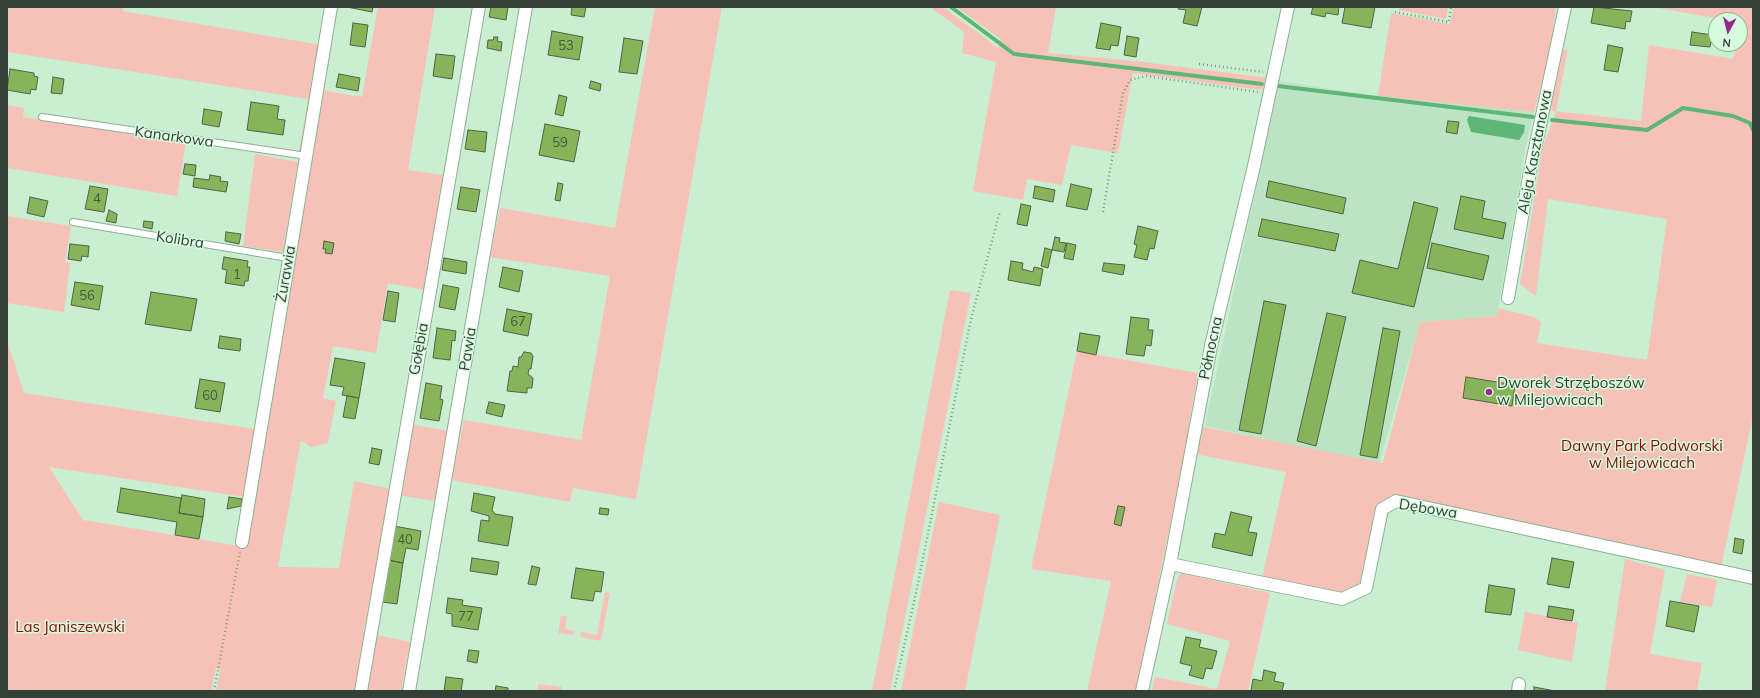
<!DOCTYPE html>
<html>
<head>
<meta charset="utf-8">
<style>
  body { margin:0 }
  #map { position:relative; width:1760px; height:698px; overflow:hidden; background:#caeed1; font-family:Mulish,sans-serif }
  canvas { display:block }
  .frame { position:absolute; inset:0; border:8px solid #324035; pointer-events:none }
  .north { position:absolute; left:1708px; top:12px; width:40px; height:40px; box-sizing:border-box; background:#d7fbde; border:1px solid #95b09a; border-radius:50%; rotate:187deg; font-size:11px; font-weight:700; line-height:16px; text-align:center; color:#324035 }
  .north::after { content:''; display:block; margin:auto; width:14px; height:18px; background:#952a8d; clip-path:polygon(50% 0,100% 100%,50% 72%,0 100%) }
</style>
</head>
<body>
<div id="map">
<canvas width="1760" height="698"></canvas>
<div class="frame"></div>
<div class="north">N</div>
</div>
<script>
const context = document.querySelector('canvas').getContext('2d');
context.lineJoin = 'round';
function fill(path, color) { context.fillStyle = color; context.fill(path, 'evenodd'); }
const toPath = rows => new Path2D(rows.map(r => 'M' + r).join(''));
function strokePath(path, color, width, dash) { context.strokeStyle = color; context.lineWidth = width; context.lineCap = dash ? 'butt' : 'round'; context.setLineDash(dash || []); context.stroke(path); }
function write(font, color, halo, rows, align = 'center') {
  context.font = font + ' Mulish,sans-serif'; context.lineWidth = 3; context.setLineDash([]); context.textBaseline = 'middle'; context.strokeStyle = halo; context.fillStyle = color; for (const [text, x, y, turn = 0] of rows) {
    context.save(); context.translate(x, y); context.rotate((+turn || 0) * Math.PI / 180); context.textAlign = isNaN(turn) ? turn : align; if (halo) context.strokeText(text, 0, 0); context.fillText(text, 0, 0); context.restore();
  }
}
fill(toPath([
  [1279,81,1378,96,1534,112,1527,140,1497,316,1420,322,1379,464,1205,426]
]), '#bae4c3');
fill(toPath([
  [7,7,123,7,123,11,321,45,304,151,299,151,308,99,7,52],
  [378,7,435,7,408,170,444,175,424,290,388,283,376,353,333,346,323,398,336,401,328,443,311,447,301,440,278,567,339,568,354,481,391,489,377,575,363,632,410,642,401,691,216,691,220,670,216,668,211,691,7,691,7,341,24,393,254,429,244,497,49,467,83,520,245,547,321,90,362,97],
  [655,7,722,7,636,499,573,488,570,502,451,480,464,420,581,440,610,276,490,257,500,208,615,228],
  [930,7,943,7,998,48,1001,39,956,7,1056,7,1048,53,1135,61,1269,78,1267,84,1261,90,1133,73,1118,153,1071,145,1062,185,1027,179,1023,200,973,191,996,62,962,53,964,32],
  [1399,7,1448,7,1446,19,1399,10],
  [1454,7,1556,7,1553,27,1556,28,1534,112,1378,96,1391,13,1450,24],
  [1653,7,1753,7,1753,415,1721,567,1503,520,1399,495,1386,499,1377,506,1359,586,1338,594,1262,578,1286,472,1185,452,1136,691,1087,691,1111,581,1031,569,1077,351,1198,373,1189,424,1383,463,1420,322,1497,316,1498,308,1534,317,1541,322,1537,343,1647,360,1667,219,1548,199,1536,296,1520,284,1543,146,1556,112,1551,110,1551,107,1563,50,1568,50,1556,111,1641,121,1649,45,1733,59,1737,44,1740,44,1743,23,1740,22,1740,20,1726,20],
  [7,105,24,108,23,117,186,142,177,196,7,168],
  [255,154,298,162,283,252,243,246],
  [7,216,71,226,65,262,70,263,64,312,7,303],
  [950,290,971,293,890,691,872,691],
  [409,424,448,431,435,501,397,495],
  [939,502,1000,515,965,691,901,691],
  [1625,559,1665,570,1650,654,1702,663,1697,691,1605,691],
  [1181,573,1270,593,1248,691,1152,691,1155,677,1217,689,1230,641,1167,624,1177,580],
  [1687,574,1717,580,1712,607,1680,602],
  [605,592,610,593,601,641,580,637,581,632,597,635],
  [1525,612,1578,623,1572,662,1518,650],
  [561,615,567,617,565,629,574,631,574,635,558,633],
  [538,684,562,687,561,691,537,691]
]), '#f6c2b8');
fill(toPath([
  [1469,116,1525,125,1524,132,1519,140,1471,132,1467,120]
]), '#5db676');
strokePath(toPath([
  [951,7,1014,54,1262,84],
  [1278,86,1533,117],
  [1552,120,1647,130,1683,108,1733,116,1750,123,1753,130]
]), '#5db676', 4);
const building = toPath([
  [347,7,373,7,372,12,347,7],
  [491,7,508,7,506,20,489,17,491,7],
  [572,7,586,7,584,17,571,15,572,7],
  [1179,7,1202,7,1197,26,1183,23,1186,10,1178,9,1179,7],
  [1313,7,1339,7,1338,15,1326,13,1325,17,1311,14,1313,7],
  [1345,7,1375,7,1371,28,1342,23,1345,7],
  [1594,7,1632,11,1630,22,1626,21,1625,29,1591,23,1594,7],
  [353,23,368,25,365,47,350,45,353,23],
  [1101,23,1121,27,1118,46,1111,45,1110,50,1096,48,1101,23],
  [552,31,583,37,579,60,548,55,552,31],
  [1692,32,1712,35,1710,47,1690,45,1692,32],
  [1127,36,1139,38,1136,57,1124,55,1127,36],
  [494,37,498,37,497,41,502,42,501,51,487,48,488,40,493,40,494,37],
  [624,38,643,41,637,74,619,72,624,38],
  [1608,45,1623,48,1618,72,1604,70,1608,45],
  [436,54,455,56,452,79,433,76,436,54],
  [10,69,34,73,34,76,38,77,36,90,31,89,30,94,7,90,10,69],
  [339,74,360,78,358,91,336,87,339,74],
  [53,77,64,79,62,94,51,93,53,77],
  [591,81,601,84,600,91,589,88,591,81],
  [559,95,567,97,563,116,555,114,559,95],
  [251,102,279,106,277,119,285,120,283,135,247,130,251,102],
  [204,109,222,112,219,127,202,124,204,109],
  [1448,121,1459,122,1457,134,1446,132,1448,121],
  [545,124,580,131,574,162,539,155,545,124],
  [468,130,487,132,485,152,465,149,468,130],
  [185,164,196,165,195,176,183,174,185,164],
  [210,175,221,177,220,181,228,182,226,192,193,187,194,178,209,180,210,175],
  [1269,181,1346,198,1343,214,1266,197,1269,181],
  [558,183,563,184,560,201,555,200,558,183],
  [1071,184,1092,189,1087,210,1066,206,1071,184],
  [90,186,108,189,104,212,85,209,90,186],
  [1035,186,1055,190,1053,202,1033,198,1035,186],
  [461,187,480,190,476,212,457,209,461,187],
  [1461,196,1485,201,1482,218,1506,223,1503,239,1454,229,1461,196],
  [30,197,48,201,44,217,27,213,30,197],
  [1414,202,1438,208,1414,307,1352,293,1360,260,1398,269,1414,202],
  [1021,204,1031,206,1027,226,1017,224,1021,204],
  [109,210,117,214,116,223,106,221,109,210],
  [1262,219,1339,234,1335,251,1258,236,1262,219],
  [144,221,153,222,152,229,143,227,144,221],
  [1138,226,1158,231,1154,249,1150,248,1147,260,1134,257,1137,245,1134,244,1138,226],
  [226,232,241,234,239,244,225,241,226,232],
  [1055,237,1060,238,1059,242,1066,243,1064,252,1052,250,1055,237],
  [324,241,334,243,332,254,325,253,326,249,323,249,324,241],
  [1067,243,1076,245,1073,260,1064,258,1067,243],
  [1432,243,1489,256,1483,280,1427,268,1432,243],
  [70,244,89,246,88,257,82,256,81,261,68,259,70,244],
  [1045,248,1052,250,1048,268,1041,266,1045,248],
  [224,257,248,261,247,267,250,267,248,281,245,281,244,286,225,283,227,270,222,269,224,257],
  [444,258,467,262,466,274,442,270,444,258],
  [1011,261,1023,263,1022,269,1033,272,1034,267,1043,269,1040,286,1008,280,1011,261],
  [1104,263,1125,265,1123,275,1102,271,1104,263],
  [503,267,523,271,519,292,499,287,503,267],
  [75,282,103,286,99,310,71,305,75,282],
  [443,285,459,288,455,310,439,307,443,285],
  [388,291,399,293,395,322,383,320,388,291],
  [151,292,197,299,191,331,145,324,151,292],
  [1264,301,1286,305,1261,434,1239,430,1264,301],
  [507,309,532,314,528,336,503,331,507,309],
  [1327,313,1346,317,1316,446,1297,441,1327,313],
  [1131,317,1149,319,1148,330,1153,330,1151,346,1146,345,1144,356,1126,354,1131,317],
  [437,328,456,331,455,341,452,340,450,360,433,358,437,328],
  [1383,328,1400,331,1377,458,1360,455,1383,328],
  [1080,333,1100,336,1096,355,1077,351,1080,333],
  [220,336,241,339,240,351,218,348,220,336],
  [524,352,531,353,533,356,531,369,529,369,528,374,533,378,532,388,527,388,527,393,507,391,510,371,512,371,513,366,518,367,519,357,521,357,524,352],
  [335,358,365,363,359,398,342,395,344,387,330,385,335,358],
  [1466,377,1515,385,1512,406,1463,398,1466,377],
  [200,379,225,383,220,412,195,408,200,379],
  [426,383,442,386,440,399,443,400,439,421,420,418,426,383],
  [347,396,359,398,355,419,343,417,347,396],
  [489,402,505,405,502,417,486,413,489,402],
  [372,448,382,450,379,465,369,463,372,448],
  [121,488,181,498,179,513,203,517,199,539,175,535,177,522,117,512,121,488],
  [474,493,495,497,492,510,495,514,513,517,508,546,478,541,481,520,489,521,489,516,471,511,474,493],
  [182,495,205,499,203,517,179,513,182,495],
  [229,497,242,499,241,506,227,509,229,497],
  [1118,506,1125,507,1121,526,1114,524,1118,506],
  [600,508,609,509,608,515,599,514,600,508],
  [1231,512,1252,517,1248,532,1257,533,1252,556,1212,547,1215,533,1225,535,1231,512],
  [394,526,421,531,418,550,406,548,403,563,388,560,394,526],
  [1735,538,1744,540,1742,554,1733,552,1735,538],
  [472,558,499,562,497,575,470,571,472,558],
  [1552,558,1574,562,1569,588,1547,584,1552,558],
  [388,560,403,563,397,604,382,602,388,560],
  [532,566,540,568,536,585,528,584,532,566],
  [576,568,604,572,601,592,595,591,593,601,571,598,576,568],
  [1489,585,1515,589,1511,615,1485,612,1489,585],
  [448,598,463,600,462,605,482,608,478,630,452,626,452,614,446,613,448,598],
  [1670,601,1699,606,1694,632,1666,626,1670,601],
  [1549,606,1574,610,1572,621,1547,617,1549,606],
  [1186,637,1201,640,1199,647,1217,651,1212,669,1206,668,1203,679,1189,675,1192,666,1180,663,1186,637],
  [469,650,479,651,477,663,467,661,469,650],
  [1264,670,1276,673,1274,681,1284,683,1282,691,1251,691,1253,679,1262,681,1264,670],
  [446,677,463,679,461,691,444,691,446,677],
  [496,686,508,688,508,691,495,691,496,686],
  [1534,687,1555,691,1534,691,1534,687]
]);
fill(building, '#87b45b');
strokePath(building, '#526343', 1);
const service = toPath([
  [42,117,307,156],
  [73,222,288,258]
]);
const minor = toPath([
  [1508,298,1529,177,1565,7],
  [242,542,331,7],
  [1170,564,1342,599,1366,588,1382,509,1396,501,1753,578],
  [361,691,479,7],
  [409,691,526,7],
  [1142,691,1170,564,1211,346,1254,166,1288,7],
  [1518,691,1519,684]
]);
strokePath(service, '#8eb095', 8);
strokePath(minor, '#8eb095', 14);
strokePath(toPath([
  [1395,12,1449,22,1451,7],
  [1199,64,1263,72],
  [1103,212,1123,93,1130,80,1146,76,1258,92],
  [214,691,240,552],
  [894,691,916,593,971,319,1000,211]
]), '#829b87', 2.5, [1, 3]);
strokePath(service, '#fff', 6);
strokePath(minor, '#fff', 12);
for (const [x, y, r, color] of [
  [1489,392,4,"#952a8d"]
]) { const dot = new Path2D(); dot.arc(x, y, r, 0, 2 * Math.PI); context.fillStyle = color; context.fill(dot); strokePath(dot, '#d7fbde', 1.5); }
write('13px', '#475d3e', null, [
  ["53",566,46],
  ["59",560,143],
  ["4",97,199],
  ["1",237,275],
  ["56",87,296],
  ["67",518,322],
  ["60",210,396],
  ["40",405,540],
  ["77",466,617]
]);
write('15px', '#324035', '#d7fbde', [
  ["Kanarkowa",174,137,8],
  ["Aleja Kasztanowa",1535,152,-79],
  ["Kolibra",180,240,9],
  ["Żurawia",286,274,-80],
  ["Północna",1211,348,-78],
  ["Gołębia",419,349,-80],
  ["Pawia",468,349,-81],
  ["Dębowa",1428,509,9]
]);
write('15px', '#324035', '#d7fbde', [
  ["Dworek Strzęboszów",1497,383],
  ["w Milejowicach",1497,400]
], 'left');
write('15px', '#880900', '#d7fbde', [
  ["Dawny Park Podworski",1642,446],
  ["w Milejowicach",1642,463],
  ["Las Janiszewski",70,627]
]);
</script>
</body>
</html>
